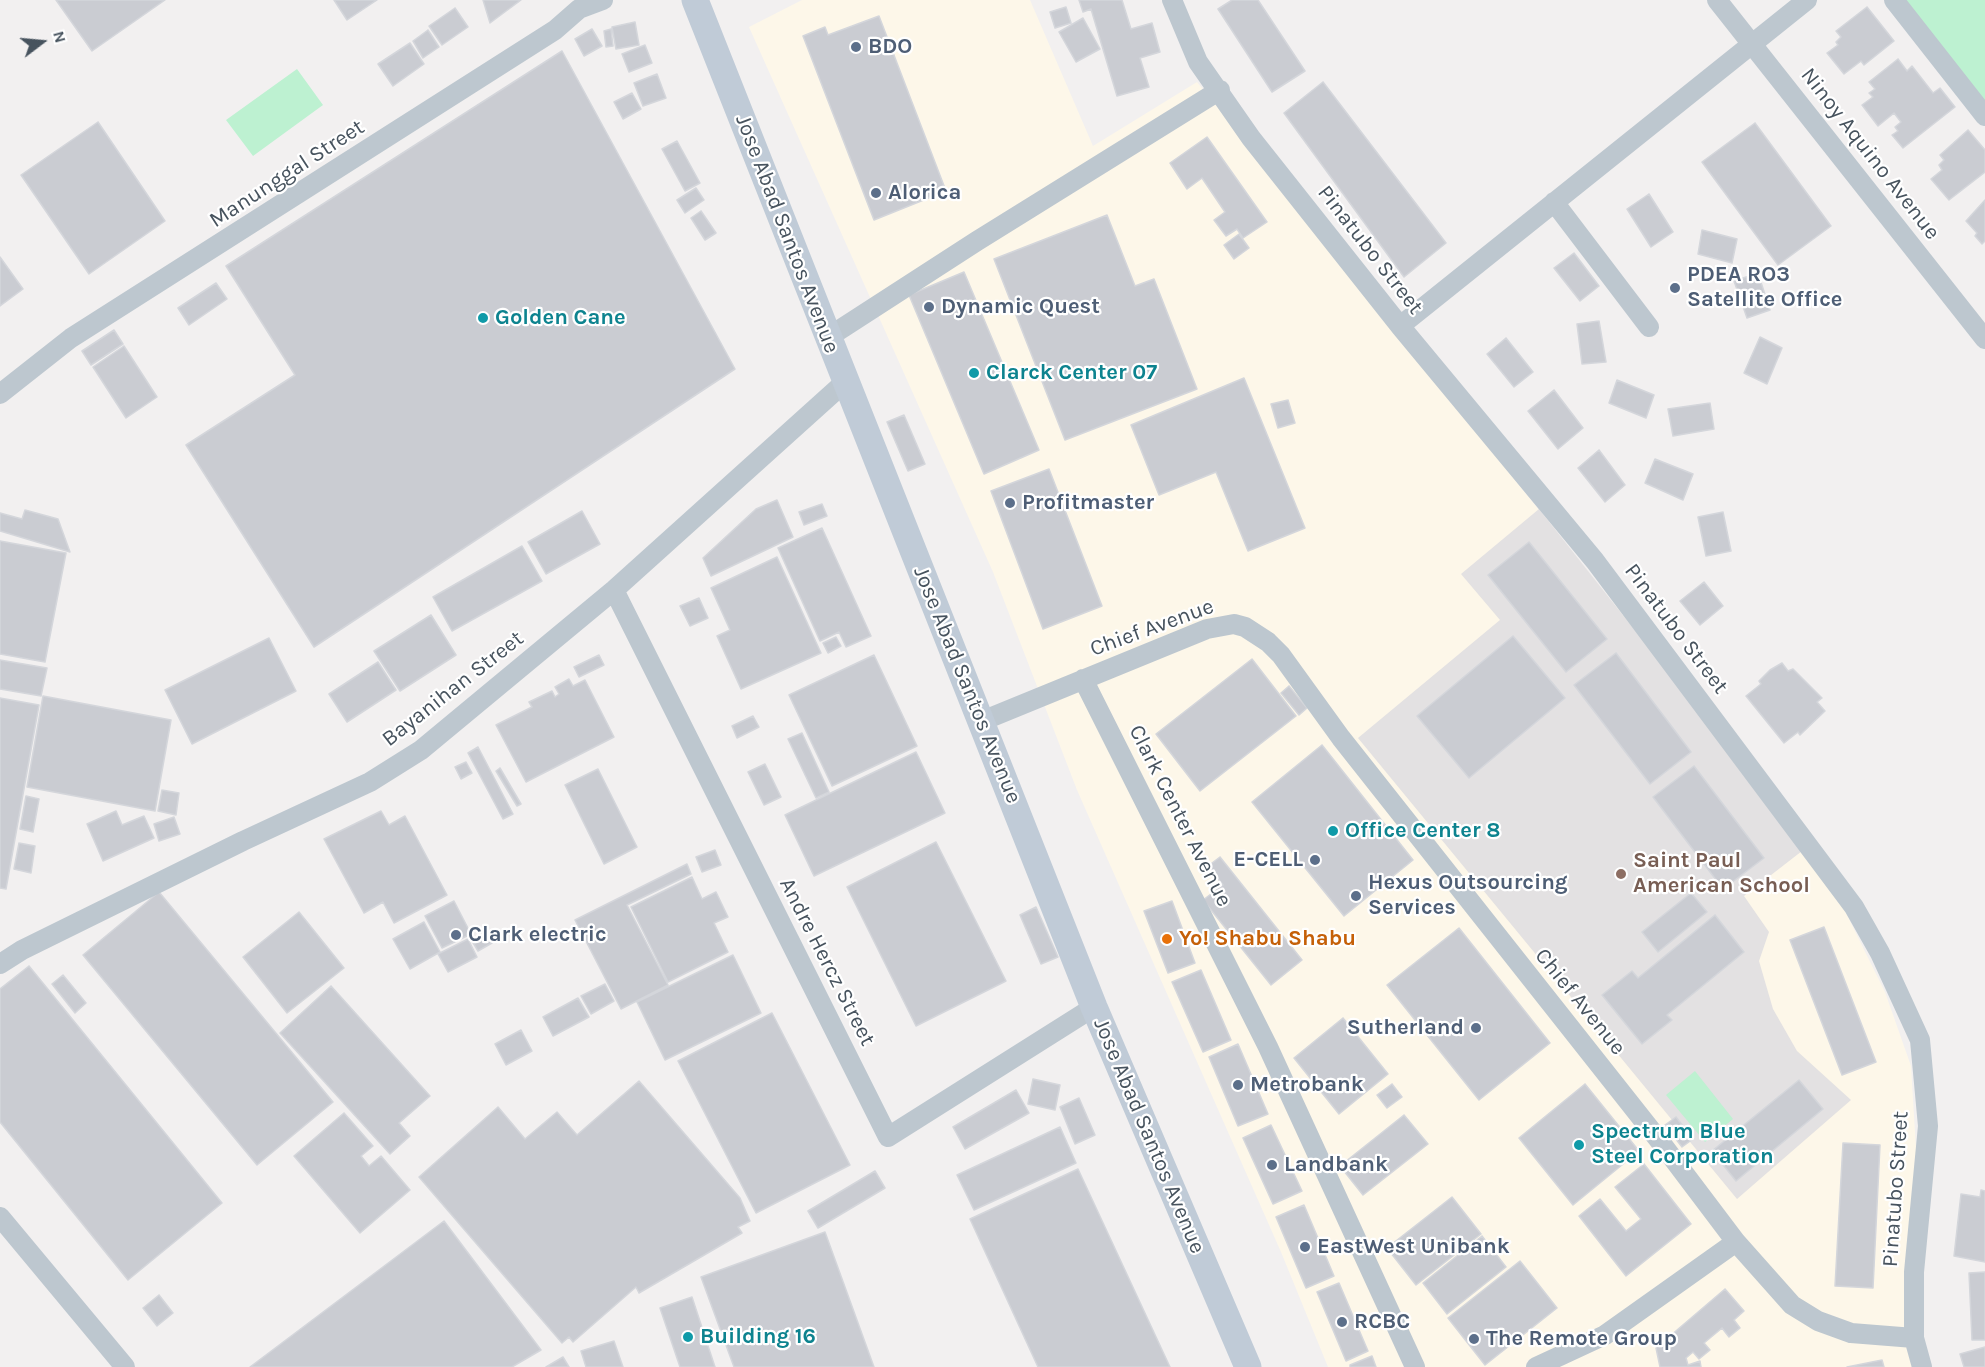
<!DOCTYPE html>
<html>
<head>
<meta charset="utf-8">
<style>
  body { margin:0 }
  #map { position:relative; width:1985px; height:1367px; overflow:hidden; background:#f2f0f0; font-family:Karla,sans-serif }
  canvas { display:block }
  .north { position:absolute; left:12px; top:12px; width:60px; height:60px; -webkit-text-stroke:4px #fff; paint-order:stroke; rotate:74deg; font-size:16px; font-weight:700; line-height:24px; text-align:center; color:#47535e }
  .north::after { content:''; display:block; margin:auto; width:21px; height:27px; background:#47535e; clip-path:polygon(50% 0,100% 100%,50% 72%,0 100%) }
</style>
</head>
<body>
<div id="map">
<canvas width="1985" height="1367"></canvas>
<div class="north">N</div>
</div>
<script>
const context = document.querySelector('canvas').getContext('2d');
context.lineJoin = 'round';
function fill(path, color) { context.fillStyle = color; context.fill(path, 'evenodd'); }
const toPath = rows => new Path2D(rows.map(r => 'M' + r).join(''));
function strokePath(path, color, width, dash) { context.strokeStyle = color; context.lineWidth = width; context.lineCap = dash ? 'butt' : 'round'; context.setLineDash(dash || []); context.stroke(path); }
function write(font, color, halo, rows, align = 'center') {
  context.font = font + ' Karla,sans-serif'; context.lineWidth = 4.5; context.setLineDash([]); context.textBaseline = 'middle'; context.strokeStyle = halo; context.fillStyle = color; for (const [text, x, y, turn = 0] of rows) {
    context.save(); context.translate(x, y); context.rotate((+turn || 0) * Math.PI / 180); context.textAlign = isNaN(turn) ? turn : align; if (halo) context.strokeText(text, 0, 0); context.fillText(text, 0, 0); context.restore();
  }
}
fill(toPath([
  [802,0,1030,0,1093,146,1197,82,1225,116,1641,638,1842,905,1885,992,1911,1066,1916,1149,1920,1367,1328,1367,1281,1252,1077,790,993,572,749,27]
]), '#fdf7e9');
fill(toPath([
  [1539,509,1641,638,1802,851,1744,896,1769,932,1759,961,1773,1009,1797,1051,1851,1100,1737,1199,1358,738,1500,620,1461,574]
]), '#e3e1e2');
fill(toPath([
  [1903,0,1985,0,1985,102],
  [297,69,323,105,253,156,226,120],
  [1695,1071,1733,1119,1705,1142,1666,1095]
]), '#bdf1d1');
const building = toPath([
  [56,0,165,0,92,51,56,0],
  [334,0,377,0,347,20,334,0],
  [483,0,521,0,490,23,483,0],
  [1079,0,1122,0,1131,29,1152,23,1160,52,1140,58,1149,87,1117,96,1091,9,1083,12,1079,0],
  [1232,0,1258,0,1305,71,1272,92,1218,9,1232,0],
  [1066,7,1071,23,1055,28,1050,12,1066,7],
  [1867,7,1894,41,1864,65,1861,61,1844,74,1827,53,1838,45,1836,42,1841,37,1836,31,1867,7],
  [455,8,468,27,442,45,429,26,455,8],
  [879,16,946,191,874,220,803,36,825,27,828,35,879,16],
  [1083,18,1100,49,1076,62,1059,32,1083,18],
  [635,22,639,45,616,49,612,27,635,22],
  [592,29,602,46,584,56,575,39,592,29],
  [611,29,613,46,606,47,604,31,611,29],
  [428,30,439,47,423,58,413,41,428,30],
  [410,43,424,64,393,86,378,64,410,43],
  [645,45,652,63,629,72,622,54,645,45],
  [562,51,735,369,314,647,186,445,295,375,226,266,562,51],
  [1898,59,1907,71,1912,66,1933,93,1940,88,1955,107,1903,148,1892,135,1898,131,1895,127,1901,122,1894,113,1878,126,1862,105,1873,97,1869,93,1875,89,1869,82,1898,59],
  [657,74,666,98,643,106,634,83,657,74],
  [1323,82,1446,243,1404,277,1284,113,1323,82],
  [632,93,641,109,623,119,614,102,632,93],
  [98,122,165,221,89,274,21,175,98,122],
  [1755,123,1831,226,1778,265,1702,162,1755,123],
  [1968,130,1985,150,1985,172,1949,200,1931,179,1942,170,1939,165,1944,160,1940,155,1968,130],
  [1207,137,1267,222,1243,238,1237,229,1226,236,1214,220,1225,212,1202,178,1187,189,1170,163,1207,137],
  [677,141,700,183,685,191,662,149,677,141],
  [696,188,704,200,685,213,677,200,696,188],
  [1649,194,1673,232,1651,247,1627,209,1649,194],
  [1985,200,1985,241,1982,244,1975,236,1977,233,1966,221,1985,200],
  [701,211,716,233,705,240,691,218,701,211],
  [1107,215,1135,286,1154,279,1197,389,1065,440,994,259,1107,215],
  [1702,230,1737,239,1732,263,1698,254,1702,230],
  [1239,234,1249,248,1234,259,1224,245,1239,234],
  [1574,253,1599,286,1580,301,1554,268,1574,253],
  [0,257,23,289,0,306,0,257],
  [964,272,1039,450,984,474,909,295,964,272],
  [1758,273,1770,310,1747,318,1734,281,1758,273],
  [216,283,227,299,189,325,178,308,216,283],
  [1599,321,1606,362,1582,364,1577,324,1599,321],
  [114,330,123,344,91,365,82,351,114,330],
  [1760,337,1782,348,1767,384,1744,373,1760,337],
  [1506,338,1533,372,1514,387,1487,354,1506,338],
  [124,346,157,397,126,418,93,367,124,346],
  [1244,378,1305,528,1248,551,1216,472,1159,495,1131,425,1244,378],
  [1617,380,1654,395,1646,418,1609,403,1617,380],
  [1554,390,1583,428,1558,449,1528,411,1554,390],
  [1288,400,1295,423,1278,428,1271,404,1288,400],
  [1710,403,1714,429,1673,436,1668,409,1710,403],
  [904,415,925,464,908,471,887,422,904,415],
  [1599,450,1625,485,1605,502,1578,468,1599,450],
  [1655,459,1693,474,1683,500,1645,483,1655,459],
  [1049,469,1102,606,1043,629,991,491,1049,469],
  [777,500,793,537,711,576,703,558,756,509,777,500],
  [822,504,827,516,804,525,799,512,822,504],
  [25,510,58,519,70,552,0,531,0,513,22,519,25,510],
  [582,511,600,544,546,574,528,542,582,511],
  [1723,512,1731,551,1706,556,1698,517,1723,512],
  [822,528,871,636,846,647,839,632,820,641,778,548,822,528],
  [0,541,66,553,45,662,0,654,0,541],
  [1529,542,1607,639,1566,672,1488,575,1529,542],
  [522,546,542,581,452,631,433,597,522,546],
  [777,557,821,653,741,689,717,636,730,630,711,588,777,557],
  [1704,582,1723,606,1700,625,1680,601,1704,582],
  [699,598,708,618,690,626,680,606,699,598],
  [431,615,456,655,400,691,374,651,431,615],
  [1513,636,1565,698,1469,778,1417,716,1513,636],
  [836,637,841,646,828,653,823,643,836,637],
  [269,638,296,691,192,744,165,690,269,638],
  [1616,653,1691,752,1650,784,1574,685,1616,653],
  [599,655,604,665,579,677,574,667,599,655],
  [874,655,917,746,832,786,789,695,874,655],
  [1252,659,1296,716,1200,791,1156,734,1252,659],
  [0,660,47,668,41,696,0,689,0,660],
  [378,662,396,690,347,722,329,694,378,662],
  [1782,663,1788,671,1793,669,1822,698,1817,702,1825,711,1800,735,1798,732,1784,743,1746,696,1761,684,1759,681,1770,670,1782,663],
  [569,679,573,686,585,680,614,737,526,782,496,725,532,707,529,702,552,691,555,697,559,694,555,687,569,679],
  [1289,686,1307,708,1299,715,1281,693,1289,686],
  [43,696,171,720,155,811,27,787,43,696],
  [0,698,39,705,6,889,0,888,0,698],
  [753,716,759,727,737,738,732,726,753,716],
  [802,733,829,792,816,798,788,739,802,733],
  [1322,745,1413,860,1344,916,1252,802,1322,745],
  [478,747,513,814,503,819,468,753,478,747],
  [916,752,945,813,814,876,785,815,916,752],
  [466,762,472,773,461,779,455,767,466,762],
  [765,764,781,797,764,805,748,772,765,764],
  [1694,766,1764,858,1723,889,1653,797,1694,766],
  [500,768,521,804,517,806,496,771,500,768],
  [598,769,637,847,604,864,565,785,598,769],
  [162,790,179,793,176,815,158,811,162,790],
  [26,796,39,799,33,832,20,829,26,796],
  [116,811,122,825,144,816,154,838,103,861,87,824,116,811],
  [381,811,389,825,405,816,447,895,394,923,383,902,364,913,324,839,381,811],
  [174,817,180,834,159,841,154,824,174,817],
  [936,842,1006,981,916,1026,847,887,936,842],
  [19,843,35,846,31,873,14,869,19,843],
  [715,850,721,865,702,872,696,857,715,850],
  [1220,857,1302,960,1271,985,1203,900,1223,885,1208,866,1220,857],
  [687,864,691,874,627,905,668,985,621,1009,575,920,687,864],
  [692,877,702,899,716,892,728,917,714,923,728,952,668,982,631,907,692,877],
  [159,892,333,1102,257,1165,83,955,159,892],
  [1691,893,1707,912,1658,952,1642,932,1691,893],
  [454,901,471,934,442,948,425,916,454,901],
  [1172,901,1195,963,1168,973,1144,911,1172,901],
  [1036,907,1058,957,1041,964,1020,915,1036,907],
  [299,912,344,968,287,1013,243,957,299,912],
  [1715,915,1744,952,1667,1015,1672,1020,1642,1044,1602,995,1632,971,1638,978,1715,915],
  [424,922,440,952,410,969,393,939,424,922],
  [1824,927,1876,1062,1842,1075,1790,940,1824,927],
  [1459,928,1550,1043,1479,1100,1387,985,1459,928],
  [487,933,492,943,478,951,472,941,487,933],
  [468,939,477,957,448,972,438,954,468,939],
  [733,955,761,1013,665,1060,637,1002,733,955],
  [29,966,222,1203,128,1280,0,1122,0,989,29,966],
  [1201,970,1231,1040,1203,1052,1172,982,1201,970],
  [63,975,86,1003,75,1013,52,984,63,975],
  [605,984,614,1001,591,1014,581,996,605,984],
  [331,986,430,1096,399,1123,410,1136,390,1154,280,1033,331,986],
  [578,998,589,1017,553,1036,543,1017,578,998],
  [772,1013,850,1165,756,1213,678,1061,772,1013],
  [1343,1018,1388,1074,1339,1114,1294,1058,1343,1018],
  [521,1030,532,1051,506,1065,495,1044,521,1030],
  [1238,1044,1268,1114,1238,1126,1209,1057,1238,1044],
  [1033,1079,1060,1085,1055,1110,1028,1104,1033,1079],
  [1799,1080,1823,1109,1736,1181,1712,1151,1799,1080],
  [639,1081,740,1198,750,1221,738,1227,742,1233,639,1293,636,1287,573,1342,569,1337,562,1343,419,1177,498,1107,525,1139,557,1112,577,1135,639,1081],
  [1392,1084,1402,1097,1387,1108,1377,1095,1392,1084],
  [1585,1084,1639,1151,1573,1205,1519,1138,1585,1084],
  [1016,1090,1029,1113,965,1149,953,1127,1016,1090],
  [1079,1098,1095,1135,1075,1144,1060,1107,1079,1098],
  [344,1113,373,1146,361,1156,369,1166,381,1156,410,1190,360,1233,294,1156,344,1113],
  [1404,1115,1428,1144,1363,1195,1340,1166,1404,1115],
  [1676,1117,1693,1139,1682,1147,1665,1125,1676,1117],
  [1271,1125,1302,1191,1273,1204,1243,1138,1271,1125],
  [1060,1127,1076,1163,974,1210,957,1175,1060,1127],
  [1843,1143,1880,1145,1873,1288,1835,1286,1843,1143],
  [1644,1164,1691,1224,1626,1276,1579,1216,1600,1199,1626,1231,1641,1219,1615,1187,1644,1164],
  [1078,1169,1170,1367,1038,1367,970,1219,1078,1169],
  [875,1171,885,1188,818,1228,808,1211,875,1171],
  [1981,1190,1985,1191,1985,1262,1954,1256,1961,1194,1980,1197,1981,1190],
  [1452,1197,1481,1234,1416,1285,1387,1248,1452,1197],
  [1304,1205,1334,1276,1306,1288,1276,1217,1304,1205],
  [444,1221,541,1350,512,1367,250,1367,444,1221],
  [825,1232,874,1367,734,1367,701,1277,825,1232],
  [1482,1236,1506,1267,1447,1314,1423,1283,1482,1236],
  [1520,1261,1557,1308,1485,1365,1448,1318,1520,1261],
  [1985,1272,1985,1340,1972,1340,1969,1273,1985,1272],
  [1339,1283,1368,1351,1346,1361,1317,1292,1339,1283],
  [1725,1289,1744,1311,1734,1320,1740,1328,1729,1337,1722,1328,1704,1343,1710,1350,1699,1359,1693,1352,1686,1358,1688,1365,1700,1361,1701,1367,1660,1367,1656,1348,1725,1289],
  [159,1295,173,1313,157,1326,143,1308,159,1295],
  [692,1297,715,1367,680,1367,660,1308,692,1297],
  [614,1341,623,1367,586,1367,581,1351,614,1341],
  [1985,1347,1985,1367,1964,1367,1960,1354,1985,1347],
  [1372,1356,1376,1367,1350,1367,1350,1365,1372,1356],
  [563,1357,569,1367,546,1367,563,1357],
  [1882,1360,1884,1367,1847,1367,1882,1360]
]);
fill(building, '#caccd2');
strokePath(building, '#d4d6db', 1.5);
strokePath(toPath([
  [1172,0,1198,62,1251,138,1400,326,1595,561,1854,907,1880,953,1920,1040,1928,1126,1914,1272,1914,1338,1922,1367],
  [1717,0,1985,339],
  [1894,0,1985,116],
  [1554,202,1649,327],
  [1400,326,1807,0],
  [827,338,977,241,1220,90],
  [0,394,71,338,555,30,579,9,603,0],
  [614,590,888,1137,1094,1007],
  [1083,679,1268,1047,1415,1367],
  [982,721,1207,629,1234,624,1245,627,1268,642,1281,655,1341,738,1662,1144,1736,1242,1792,1305,1818,1321,1851,1333,1914,1338],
  [0,964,22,950,243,841,370,782,421,750,614,590,845,382],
  [0,1217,125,1367],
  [1536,1367,1605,1335,1736,1242]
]), '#bdc7cf', 20);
strokePath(toPath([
  [695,0,1094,1007,1248,1367]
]), '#c0cbd7', 27);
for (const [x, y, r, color] of [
  [856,47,6,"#5c6f8a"],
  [876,193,6,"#5c6f8a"],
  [1675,288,6,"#5c6f8a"],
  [929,307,6,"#5c6f8a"],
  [483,318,6,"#0f9aa8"],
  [974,373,6,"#0f9aa8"],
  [1010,503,6,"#5c6f8a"],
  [1333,831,6,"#0f9aa8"],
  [1315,860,6,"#5c6f8a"],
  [1621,874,6,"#8d6e63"],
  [1356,896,6,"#5c6f8a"],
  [456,935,6,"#5c6f8a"],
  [1167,939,6,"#e8710a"],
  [1476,1028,6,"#5c6f8a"],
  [1238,1085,6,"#5c6f8a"],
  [1579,1145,6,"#0f9aa8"],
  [1272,1165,6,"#5c6f8a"],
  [1305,1247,6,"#5c6f8a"],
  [1342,1322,6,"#5c6f8a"],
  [688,1337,6,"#0f9aa8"],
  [1474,1339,6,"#5c6f8a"]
]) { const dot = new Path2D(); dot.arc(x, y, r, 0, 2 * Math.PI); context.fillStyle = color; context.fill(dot); strokePath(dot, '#fff', 2); }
write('bold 22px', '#4e5e75', '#fff', [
  ["BDO",868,47],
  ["Alorica",888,193],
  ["PDEA RO3",1687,275],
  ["Satellite Office",1687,300],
  ["Dynamic Quest",941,307],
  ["Profitmaster",1022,503],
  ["E-CELL",1303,860,"right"],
  ["Hexus Outsourcing",1368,883],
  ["Services",1368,908],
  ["Clark electric",468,935],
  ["Sutherland",1464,1028,"right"],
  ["Metrobank",1250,1085],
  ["Landbank",1284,1165],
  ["EastWest Unibank",1317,1247],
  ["RCBC",1354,1322],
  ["The Remote Group",1486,1339]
], 'left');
write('22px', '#47535e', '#fff', [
  ["Ninoy Aquino Avenue",1870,154,52],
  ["Manunggal Street",287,174,-33],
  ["Jose Abad Santos Avenue",787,234,69],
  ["Pinatubo Street",1370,250,52],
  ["Chief Avenue",1152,628,-20],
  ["Pinatubo Street",1676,629,53],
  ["Jose Abad Santos Avenue",967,685,68],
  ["Bayanihan Street",453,689,-38],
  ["Clark Center Avenue",1180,816,63],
  ["Andre Hercz Street",827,962,63],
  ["Chief Avenue",1580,1002,51],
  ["Jose Abad Santos Avenue",1149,1136,67],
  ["Pinatubo Street",1896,1189,-86]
]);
write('bold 22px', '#0d838f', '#fff', [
  ["Golden Cane",495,318],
  ["Clarck Center 07",986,373],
  ["Office Center 8",1345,831],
  ["Spectrum Blue",1591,1132],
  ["Steel Corporation",1591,1157],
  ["Building 16",700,1337]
], 'left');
write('bold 22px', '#785e54', '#fff', [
  ["Saint Paul",1633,861],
  ["American School",1633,886]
], 'left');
write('bold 22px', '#c56008', '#fff', [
  ["Yo! Shabu Shabu",1179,939]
], 'left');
</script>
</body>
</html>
